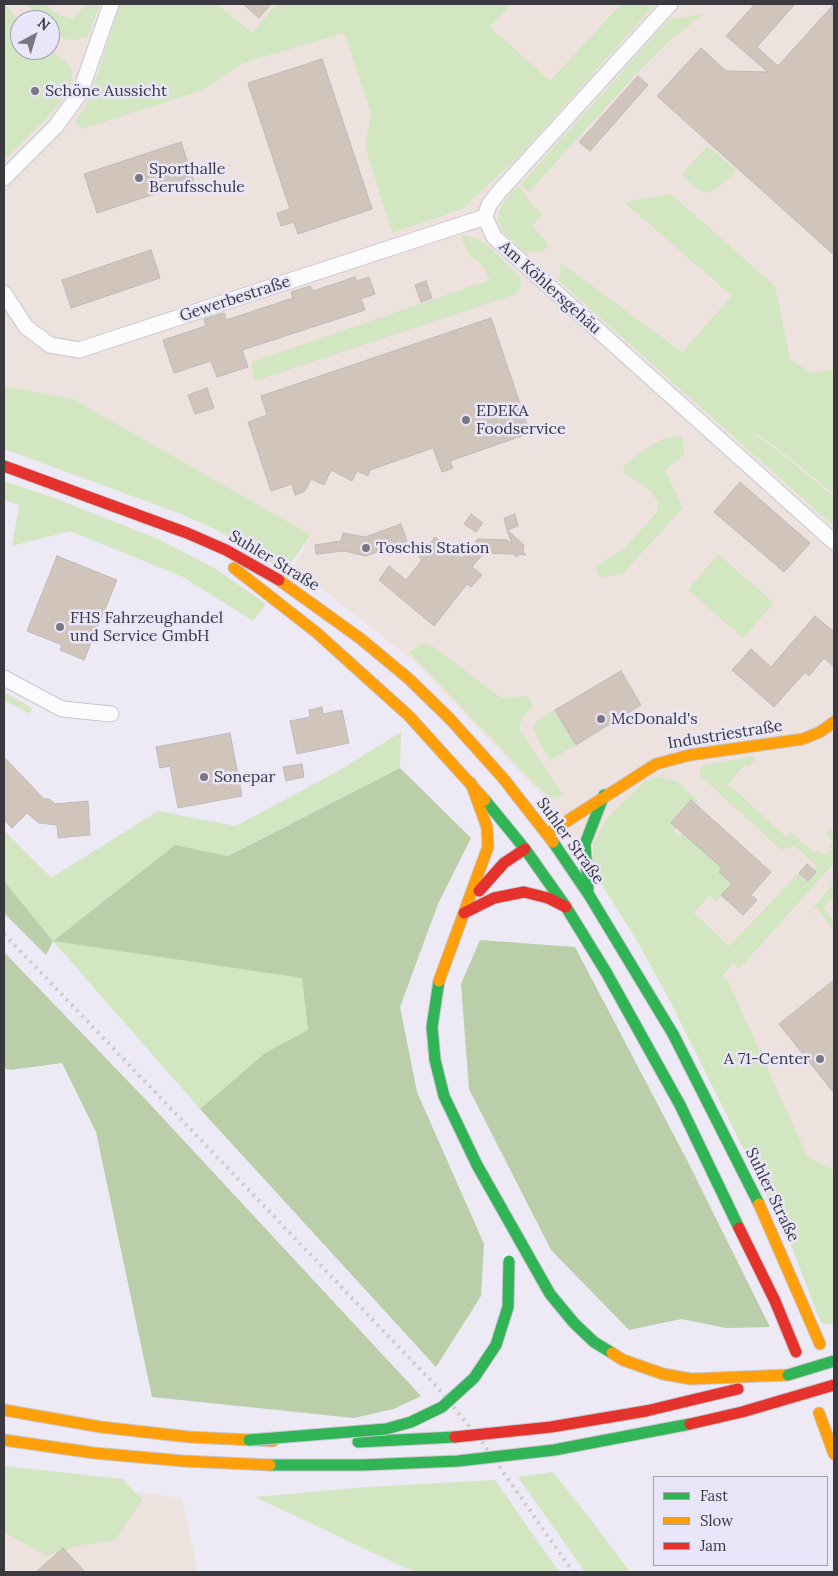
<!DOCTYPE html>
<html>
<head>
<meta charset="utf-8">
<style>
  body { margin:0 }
  #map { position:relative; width:838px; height:1576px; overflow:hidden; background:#edeaf5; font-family:Lora,serif }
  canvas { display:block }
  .frame { position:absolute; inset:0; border:5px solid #3b3940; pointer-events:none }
  .legend { position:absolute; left:653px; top:1476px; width:175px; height:90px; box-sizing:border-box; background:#eae6f9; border:1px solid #a4a1af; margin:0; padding:6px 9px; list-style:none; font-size:15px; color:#3b3940 }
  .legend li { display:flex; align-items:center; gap:10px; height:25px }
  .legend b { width:25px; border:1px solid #a4a1af }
  .north { position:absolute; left:10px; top:10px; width:50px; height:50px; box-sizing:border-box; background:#eae6f9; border:1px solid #a4a1af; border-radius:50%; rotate:39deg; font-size:14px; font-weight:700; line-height:20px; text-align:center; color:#3b3940 }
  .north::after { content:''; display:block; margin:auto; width:18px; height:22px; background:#79777f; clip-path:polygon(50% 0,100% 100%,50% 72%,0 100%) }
</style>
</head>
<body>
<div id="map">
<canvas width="838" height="1576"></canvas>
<div class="frame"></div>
<ul class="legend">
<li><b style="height:6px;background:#30b455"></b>Fast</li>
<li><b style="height:6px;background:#ff9f0a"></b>Slow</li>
<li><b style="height:6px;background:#e5322d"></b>Jam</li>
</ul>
<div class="north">N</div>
</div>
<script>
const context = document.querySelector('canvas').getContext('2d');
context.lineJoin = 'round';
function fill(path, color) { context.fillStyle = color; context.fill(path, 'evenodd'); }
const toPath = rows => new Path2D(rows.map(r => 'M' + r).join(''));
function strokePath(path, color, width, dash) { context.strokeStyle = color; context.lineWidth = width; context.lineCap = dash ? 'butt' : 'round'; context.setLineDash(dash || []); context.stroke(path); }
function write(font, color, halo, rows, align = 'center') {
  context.font = font + ' Lora,serif'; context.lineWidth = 5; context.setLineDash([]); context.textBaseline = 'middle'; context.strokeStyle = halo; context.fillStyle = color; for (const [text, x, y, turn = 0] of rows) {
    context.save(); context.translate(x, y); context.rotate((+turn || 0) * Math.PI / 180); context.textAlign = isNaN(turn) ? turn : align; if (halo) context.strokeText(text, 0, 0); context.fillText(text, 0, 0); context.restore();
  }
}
fill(toPath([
  [5,4,834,4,834,1294,683,989,537,790,415,662,294,567,311,535,73,399,4,386,4,160,47,118,61,101,72,80,71,67,50,48,50,20,20,20,20,22],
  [4,1475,182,1498,198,1572,4,1572]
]), '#eee2de');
fill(toPath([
  [5,4,20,22,20,50,50,50,50,48,71,67,72,80,61,101,47,118,4,160],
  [26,4,44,4,59,15,73,19,86,4,100,4,88,36,76,40,64,39,50,29,50,20,41,20],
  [120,4,217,4,252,33,277,4,511,4,490,27,550,81,621,4,655,4,520,155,462,209,392,233,365,146,371,114,344,33,243,63,203,90,82,129,75,122,84,109,92,92],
  [704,14,675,36,635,75,528,193,521,184,670,19],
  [708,146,737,171,718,188,706,193,697,189,681,175],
  [520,187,532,205,543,214,532,226,549,245,543,251,526,253,503,232,498,221,499,211,506,200,515,188],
  [671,194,775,286,790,359,811,373,834,369,834,494,780,450,757,434,751,442,757,436,781,453,834,497,834,526,559,281,561,263,682,352,732,296,624,202],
  [460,235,477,238,491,248,521,278,520,288,514,295,255,381,251,362,490,280,482,265,469,255],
  [4,386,73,399,311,535,285,571,219,531,181,514,4,449],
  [677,435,683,439,684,454,665,470,683,508,622,574,605,577,599,576,595,567,625,548,657,512,658,503,651,491,623,472,625,465,639,453,661,440],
  [4,481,54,498,156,538,216,569,266,604,253,621,183,577,70,531,12,546,19,505,4,500],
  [718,554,774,603,743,638,688,590],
  [424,643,434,647,501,698,528,696,533,706,523,716,519,728,563,795,552,798,536,785,409,652],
  [4,692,32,708,30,714,4,700],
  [555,710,576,745,550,760,534,732,533,726,537,721],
  [401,732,400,768,227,856,175,845,54,940,302,977,308,1030,265,1053,200,1109,53,941,4,881,4,830,51,878,158,811,236,826,340,770],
  [752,756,756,759,748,767,745,765,728,784,786,837,791,832,814,853,818,850,826,856,832,849,829,846,833,841,825,834,830,828,834,835,834,863,739,969,733,963,722,976,728,981,807,1156,834,1171,834,1325,821,1323,789,1240,670,1001,636,939,602,885,593,863,593,844,608,817,628,797,646,781,658,776,678,782,698,801,695,804,691,800,671,822,677,828,674,831,679,836,682,833,735,880,717,901,709,896,694,913,729,946,799,873,808,881,816,865,795,846,781,850,704,779,702,781,700,777,701,768,705,765],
  [834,883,834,898,823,907,834,922,834,931,816,907,807,915],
  [4,1466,123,1479,142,1500,115,1540,77,1546,46,1556,4,1532],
  [553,1472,595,1525,630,1572,585,1572,518,1477],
  [495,1480,559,1572,414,1572,255,1497,366,1487]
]), '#d2e6c2');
fill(toPath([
  [400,768,471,838,438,904,400,1007,417,1092,484,1244,481,1296,436,1367,200,1109,265,1053,308,1030,302,978,53,941,46,955,4,913,4,881,53,941,175,845,228,856],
  [480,940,575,947,688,1162,770,1327,726,1328,681,1319,629,1330,551,1250,469,1089,461,984],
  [4,952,147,1101,421,1396,394,1409,354,1418,152,1397,96,1132,62,1063,10,1070,4,1068]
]), '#bacea9');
const building = toPath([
  [243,4,271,4,259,18,243,4],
  [755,4,795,4,757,47,778,66,834,4,834,255,657,96,701,48,726,71,768,72,726,36,755,4],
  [322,59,372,209,298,234,294,222,281,226,277,213,290,209,248,83,322,59],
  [638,76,648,85,590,151,579,142,638,76],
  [181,142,194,181,97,213,84,174,181,142],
  [151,250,160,278,71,308,62,280,151,250],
  [355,277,357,281,369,277,375,294,361,299,365,310,242,350,248,367,217,377,211,361,174,373,163,340,206,326,204,319,224,313,226,320,293,298,291,292,310,286,313,291,355,277],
  [426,281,432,298,421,302,415,285,426,281],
  [491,318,530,433,450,461,453,468,442,472,433,448,370,470,368,476,357,471,352,481,331,470,324,485,311,479,305,491,295,495,292,484,271,491,248,422,267,415,261,396,491,318],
  [207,388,214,408,195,414,188,395,207,388],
  [740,482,810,543,784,572,714,512,740,482],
  [471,514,483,523,476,532,464,524,471,514],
  [515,514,518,526,507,530,504,518,515,514],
  [401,524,407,541,366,556,344,551,316,554,315,545,341,541,343,533,365,537,401,524],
  [507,530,524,545,523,552,526,555,520,554,516,557,515,554,484,553,472,567,482,575,471,587,467,584,434,626,379,580,389,566,406,580,422,560,419,557,435,537,462,558,478,539,507,540,512,544,507,530],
  [57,556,117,580,84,660,60,650,62,645,27,631,57,556],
  [815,616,834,632,834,667,824,658,809,676,805,672,774,707,732,670,751,649,771,667,815,616],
  [621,671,641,705,576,745,555,710,621,671],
  [322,707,323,714,342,710,349,743,297,754,290,721,310,717,309,710,322,707],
  [230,733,242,796,178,808,170,766,160,768,156,747,230,733],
  [4,757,44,799,49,799,55,804,88,801,90,835,58,838,57,825,39,823,27,813,12,828,4,820,4,757],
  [302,764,304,777,286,781,283,767,302,764],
  [691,800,771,872,751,895,757,900,743,915,721,895,732,884,719,872,722,868,671,823,691,800],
  [807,864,816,872,808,881,799,873,807,864],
  [834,980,834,1093,779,1024,834,980],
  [63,1548,85,1572,36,1572,63,1548]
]);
fill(building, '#d1c5bb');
strokePath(building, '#bebabc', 1);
const street = toPath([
  [670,4,498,193,489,205,485,217,494,237,834,542],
  [4,178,56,126,80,93,111,4],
  [4,293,26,327,50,345,79,350,485,217],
  [4,678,62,709,111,714]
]);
const fast = toPath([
  [485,800,525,849,566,907,606,972,680,1105,739,1228],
  [553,842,589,895,673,1034,759,1204],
  [588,890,585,844,604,795],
  [439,981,432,1027,435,1060,444,1096,477,1165,550,1294,574,1323,594,1342,612,1353],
  [358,1442,455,1437]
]);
const slow = toPath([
  [234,568,317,633,409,716,485,800],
  [279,580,361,639,409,679,450,719,503,778,553,842],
  [547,834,656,764,690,755,803,739,820,732,834,722],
  [439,981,488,847,487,827,471,783],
  [759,1204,820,1344],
  [612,1353,623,1360,663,1374,691,1379,788,1375],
  [4,1410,101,1427,189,1437,273,1441],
  [819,1413,834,1454]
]);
const jam = toPath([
  [4,466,187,533,226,550,279,580],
  [479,891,504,863,525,849],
  [464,913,494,898,524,892,548,898,566,907],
  [739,1228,775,1301,796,1352],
  [646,1411,738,1389]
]);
strokePath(street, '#c8c6ce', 17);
strokePath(fast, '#c8c6ce', 13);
strokePath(slow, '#c8c6ce', 13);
strokePath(jam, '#c8c6ce', 13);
strokePath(street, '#fcfcfe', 15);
strokePath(fast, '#30b455', 11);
strokePath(slow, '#ff9f0a', 11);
strokePath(jam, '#e5322d', 11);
strokePath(toPath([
  [4,934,437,1387,482,1442,573,1572]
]), '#cdcbcf', 4, [2.5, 5]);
const fastBridge = toPath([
  [788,1375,834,1361],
  [249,1440,386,1429,411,1422,442,1407,474,1378,496,1345,508,1307,509,1261],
  [270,1465,363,1465,458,1461,554,1450,690,1424]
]);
const slowBridge = toPath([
  [4,1440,94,1453,183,1461,270,1465]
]);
const jamBridge = toPath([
  [690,1424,742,1412,834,1385],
  [455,1437,551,1427,646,1411]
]);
strokePath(fastBridge, '#c8c6ce', 13, []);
strokePath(slowBridge, '#c8c6ce', 13, []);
strokePath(jamBridge, '#c8c6ce', 13, []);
strokePath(fastBridge, '#30b455', 11);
strokePath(slowBridge, '#ff9f0a', 11);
strokePath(jamBridge, '#e5322d', 11);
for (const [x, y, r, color] of [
  [35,91,5,"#79777f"],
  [139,178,5,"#79777f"],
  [466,420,5,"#79777f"],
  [366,548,5,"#79777f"],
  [60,627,5,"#79777f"],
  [601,719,5,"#79777f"],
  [204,777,5,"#79777f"],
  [820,1059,5,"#79777f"]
]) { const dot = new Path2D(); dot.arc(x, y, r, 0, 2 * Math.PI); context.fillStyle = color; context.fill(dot); strokePath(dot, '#eae6f9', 2); }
write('16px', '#3b3940', '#eae6f9', [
  ["Schöne Aussicht",45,91],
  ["Sporthalle",149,169],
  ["Berufsschule",149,187],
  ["EDEKA",476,411],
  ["Foodservice",476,429],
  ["Toschis Station",376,548],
  ["FHS Fahrzeughandel",70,618],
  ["und Service GmbH",70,636],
  ["McDonald's",611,719],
  ["Sonepar",214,777],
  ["A 71-Center",810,1059,"right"]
], 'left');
write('16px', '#3b3940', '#eae6f9', [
  ["Am Köhlersgehäu",550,288,42],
  ["Gewerbestraße",235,299,-18],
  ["Suhler Straße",274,561,31],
  ["Industriestraße",725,735,-9],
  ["Suhler Straße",570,841,54],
  ["Suhler Straße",772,1195,64]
]);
</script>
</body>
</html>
